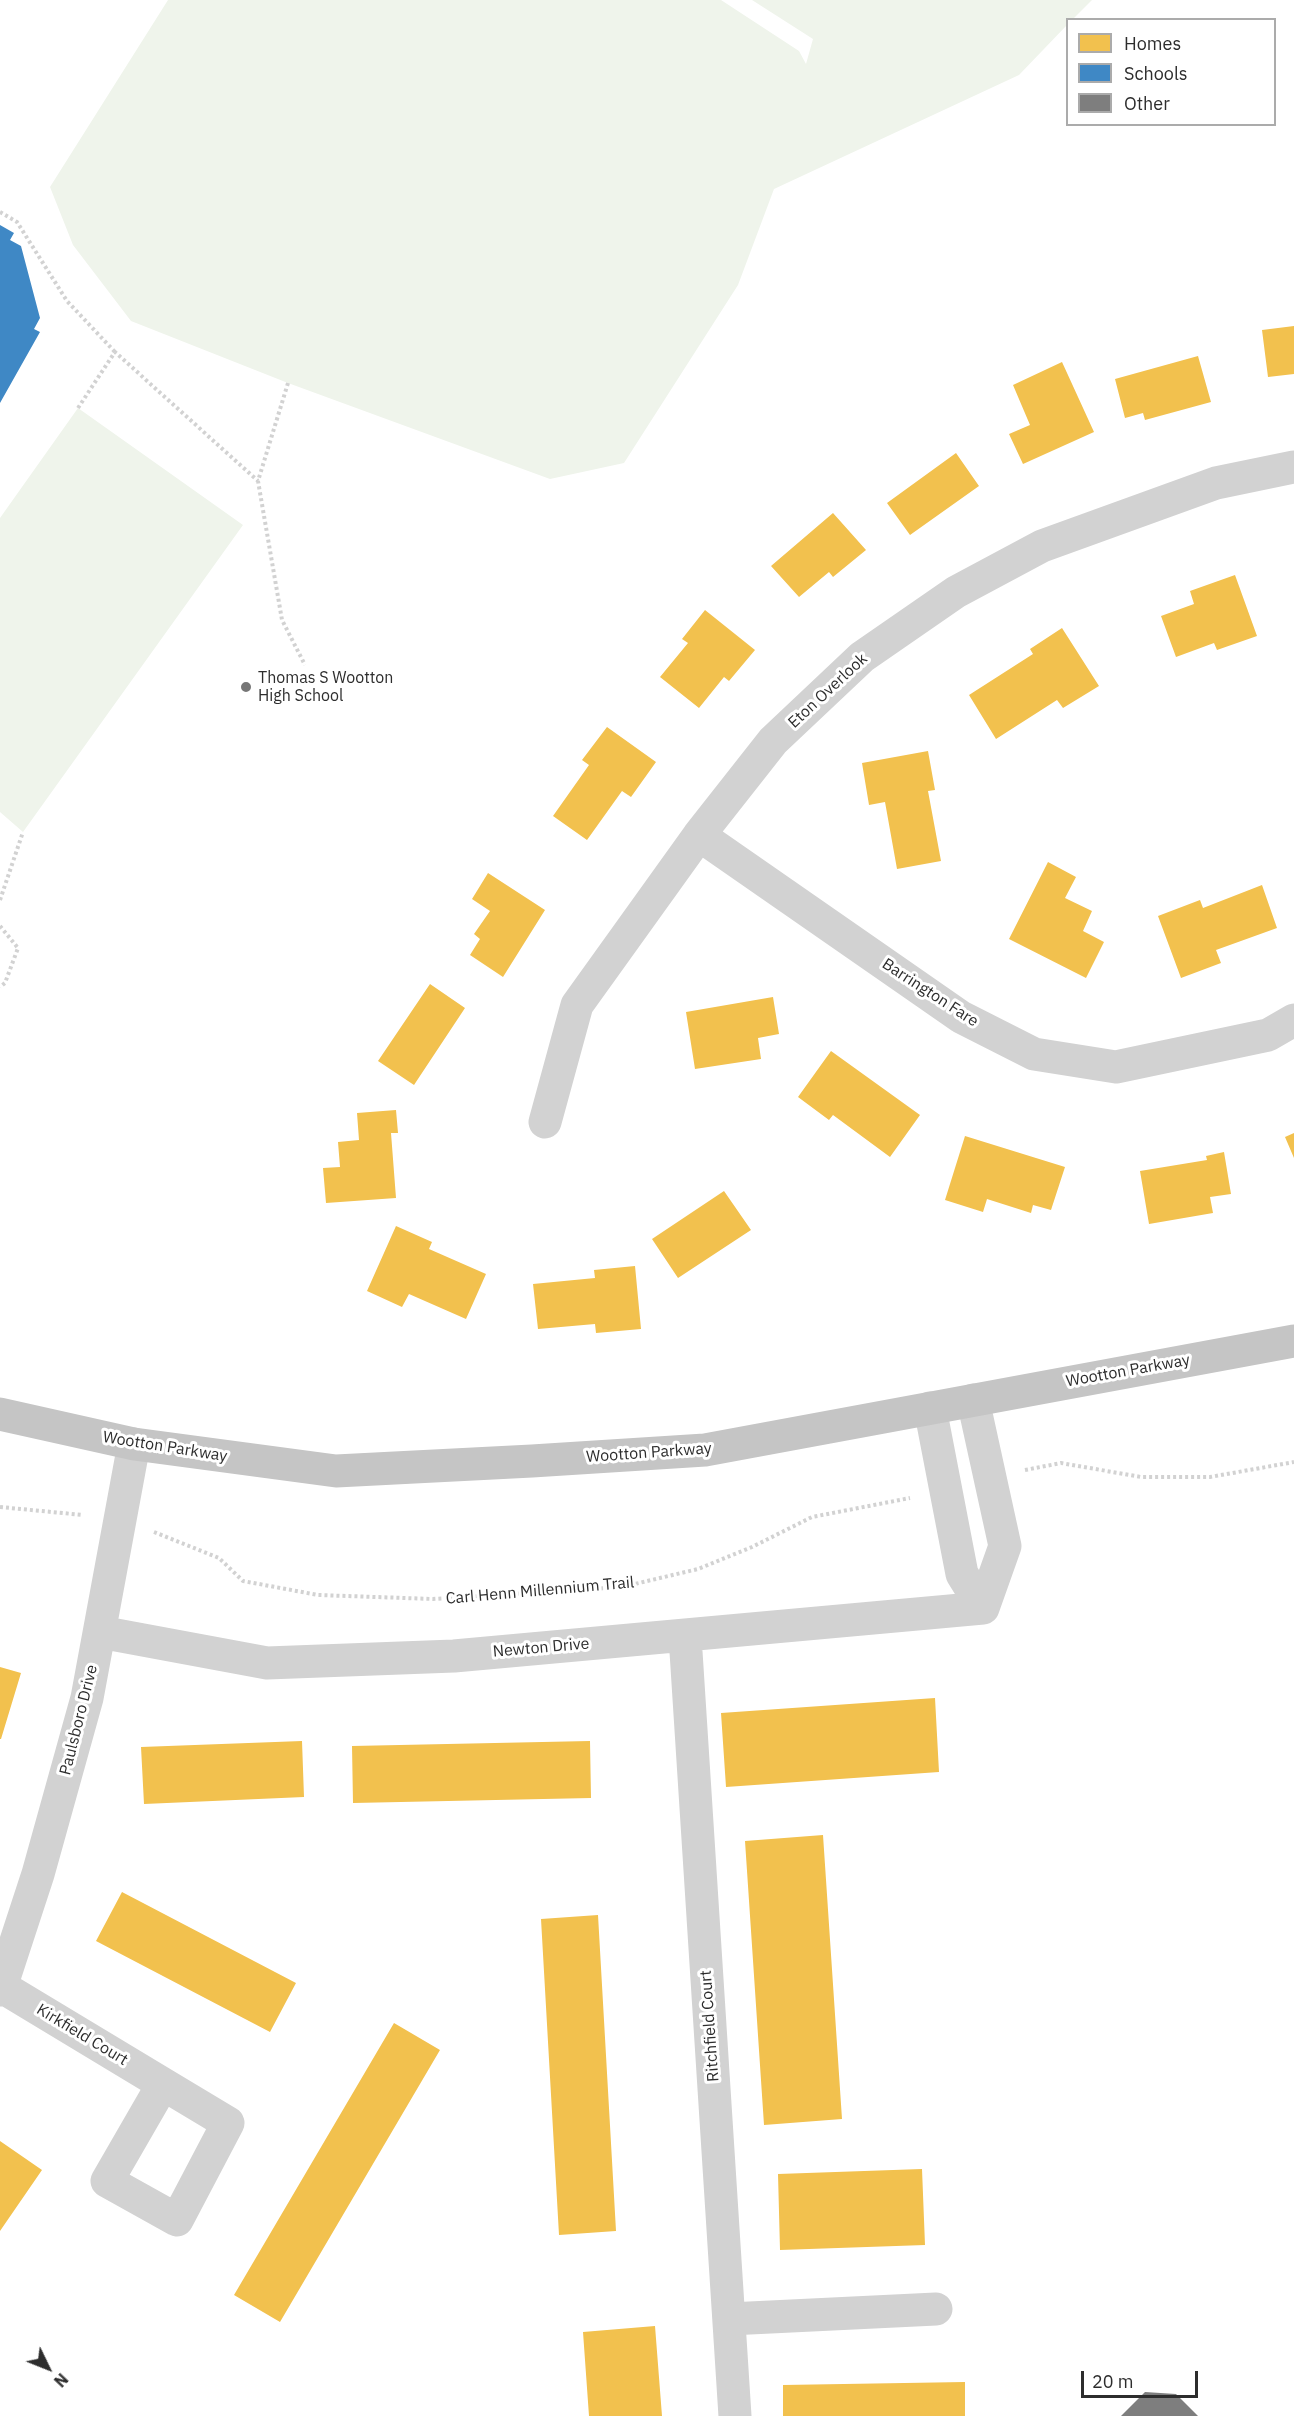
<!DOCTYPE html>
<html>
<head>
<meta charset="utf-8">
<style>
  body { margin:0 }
  #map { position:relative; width:1294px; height:2416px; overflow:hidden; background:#fff; font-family:"IBM Plex Sans",sans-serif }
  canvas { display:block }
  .legend { position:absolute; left:1066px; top:18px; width:210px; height:108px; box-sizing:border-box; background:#fff; border:2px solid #ababab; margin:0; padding:8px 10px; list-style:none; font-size:18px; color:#2d2d2d }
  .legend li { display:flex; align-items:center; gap:12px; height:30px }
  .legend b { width:30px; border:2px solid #ababab }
  .north { position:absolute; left:18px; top:2338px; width:60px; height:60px; -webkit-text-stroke:4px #fff; paint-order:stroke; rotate:133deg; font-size:16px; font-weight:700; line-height:24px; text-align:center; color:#2d2d2d }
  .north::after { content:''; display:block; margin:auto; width:21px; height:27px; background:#2d2d2d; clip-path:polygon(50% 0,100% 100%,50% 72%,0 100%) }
  .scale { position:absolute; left:1081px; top:2371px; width:117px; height:27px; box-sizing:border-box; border:3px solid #2d2d2d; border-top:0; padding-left:8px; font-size:18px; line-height:21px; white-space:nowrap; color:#2d2d2d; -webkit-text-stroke:4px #fff; paint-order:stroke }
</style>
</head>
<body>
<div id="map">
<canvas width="1294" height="2416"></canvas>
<ul class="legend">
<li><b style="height:16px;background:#f2c14e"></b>Homes</li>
<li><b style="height:16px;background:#3f88c5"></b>Schools</li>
<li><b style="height:16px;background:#7e7e7e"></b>Other</li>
</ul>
<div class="north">N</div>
<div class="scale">20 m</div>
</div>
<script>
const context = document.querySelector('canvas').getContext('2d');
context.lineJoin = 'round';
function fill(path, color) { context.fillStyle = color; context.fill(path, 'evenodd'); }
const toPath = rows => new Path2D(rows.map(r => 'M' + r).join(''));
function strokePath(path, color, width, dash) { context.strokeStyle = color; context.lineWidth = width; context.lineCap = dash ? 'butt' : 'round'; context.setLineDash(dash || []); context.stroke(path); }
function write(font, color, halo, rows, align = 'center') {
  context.font = font + ' "IBM Plex Sans",sans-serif'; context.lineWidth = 6; context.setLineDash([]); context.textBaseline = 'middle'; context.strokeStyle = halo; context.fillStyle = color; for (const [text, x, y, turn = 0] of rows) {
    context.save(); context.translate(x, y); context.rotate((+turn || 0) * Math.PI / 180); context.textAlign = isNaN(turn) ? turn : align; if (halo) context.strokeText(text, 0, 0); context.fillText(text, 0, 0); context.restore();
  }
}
fill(toPath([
  [168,0,721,0,799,51,806,64,813,39,752,0,1092,0,1073,19,1068,20,1067,25,1019,75,774,189,738,285,624,463,550,479,288,383,131,321,73,245,50,187],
  [78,408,243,525,23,832,0,812,0,518]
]), '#eff4eb');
fill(toPath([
  [1294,326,1294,374,1268,377,1262,330],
  [1198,356,1211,402,1145,420,1143,413,1125,418,1115,379],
  [1062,362,1094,432,1023,464,1009,434,1030,425,1013,385],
  [956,453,979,486,910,535,887,503],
  [833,513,866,550,833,577,829,572,799,597,771,566],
  [1235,575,1257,636,1217,650,1214,643,1176,657,1161,616,1194,604,1190,591],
  [705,610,755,650,729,681,724,677,699,708,660,677,688,643,682,639],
  [1062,628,1099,686,1063,708,1057,700,996,739,969,695,1033,654,1030,649],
  [607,727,656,762,631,797,622,791,587,840,553,816,589,765,582,760],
  [928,751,935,790,928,791,941,861,897,869,885,802,869,805,862,763],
  [1048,862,1076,877,1065,898,1092,911,1083,931,1104,942,1086,978,1009,939],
  [488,873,545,910,503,977,470,955,480,939,474,934,490,911,472,899],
  [1262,885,1277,928,1216,950,1221,963,1181,978,1158,916,1200,900,1203,908],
  [430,984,465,1008,414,1085,378,1061],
  [773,997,779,1034,758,1038,761,1059,695,1069,686,1012],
  [831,1051,920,1115,890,1157,833,1115,829,1120,798,1097],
  [396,1110,398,1133,391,1133,396,1198,326,1203,323,1168,340,1167,338,1142,359,1140,357,1113],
  [1294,1133,1294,1158,1285,1137],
  [965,1136,1065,1167,1051,1210,1033,1205,1031,1213,987,1199,983,1212,945,1200],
  [1224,1152,1231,1194,1210,1197,1213,1213,1149,1224,1140,1171,1207,1160,1206,1156],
  [724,1191,751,1230,678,1278,652,1239],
  [396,1226,432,1242,429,1249,486,1274,466,1319,409,1294,402,1307,367,1291],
  [635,1266,641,1329,596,1333,595,1324,538,1329,533,1284,595,1278,594,1270],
  [0,1667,21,1673,1,1739,0,1739],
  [935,1698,939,1772,726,1787,721,1713],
  [302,1741,304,1797,144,1804,141,1747],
  [590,1741,591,1798,353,1803,352,1746],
  [823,1835,842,2119,764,2125,745,1841],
  [122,1892,296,1983,270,2032,96,1941],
  [598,1915,616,2231,559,2235,541,1919],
  [394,2023,440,2050,280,2322,234,2295],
  [0,2141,42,2170,0,2231],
  [922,2169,925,2245,780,2250,778,2174],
  [655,2326,662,2416,589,2416,583,2332],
  [965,2382,965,2416,783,2416,783,2385]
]), '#f2c14e');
fill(toPath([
  [0,225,14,233,10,240,21,246,40,318,34,329,40,332,0,403]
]), '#3f88c5');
fill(toPath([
  [1145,2392,1176,2394,1198,2416,1121,2416]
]), '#7e7e7e');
strokePath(toPath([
  [0,212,17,222,67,301,115,352],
  [288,383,258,481,282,620,305,665],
  [78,408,115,352,258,481],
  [0,900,23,832],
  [0,926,18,948,5,983,0,987],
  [1025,1470,1061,1463,1141,1477,1210,1477,1294,1462],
  [0,1507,83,1515],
  [154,1532,219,1558,243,1581,318,1595,433,1599,622,1587,698,1569,752,1547,812,1517,910,1498]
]), '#d2d2d2', 4, [3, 3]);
strokePath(toPath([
  [699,835,961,1017,1034,1054,1116,1067,1268,1035,1294,1020],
  [545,1122,577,1005,699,835,773,741,862,657,956,592,1042,546,1216,483,1294,467],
  [973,1400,1005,1546,983,1608],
  [930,1408,962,1574,983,1608],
  [100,1632,267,1663,454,1656,983,1608],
  [685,1636,735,2416],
  [2,1987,163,2084,228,2123,177,2220,107,2181,163,2084],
  [0,1990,38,1874,87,1698,134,1444],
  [729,2319,936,2309]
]), '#d2d2d2', 33);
strokePath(toPath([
  [0,1414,134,1444,336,1471,532,1461,705,1450,1294,1341]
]), '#c5c5c5', 33);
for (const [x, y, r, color] of [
  [246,687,6,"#767676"]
]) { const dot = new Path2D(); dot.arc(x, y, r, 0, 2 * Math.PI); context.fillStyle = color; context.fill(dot); strokePath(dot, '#fff', 2); }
write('16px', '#2d2d2d', '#fff', [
  ["Thomas S Wootton",258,678],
  ["High School",258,696]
], 'left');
write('16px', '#2d2d2d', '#fff', [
  ["Eton Overlook",828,691,-43],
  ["Barrington Fare",930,993,33],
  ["Wootton Parkway",1128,1371,-10],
  ["Wootton Parkway",165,1447,9],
  ["Wootton Parkway",649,1453,-4],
  ["Carl Henn Millennium Trail",540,1591,-5],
  ["Newton Drive",541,1648,-5],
  ["Paulsboro Drive",79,1720,-76],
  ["Ritchfield Court",710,2026,-94],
  ["Kirkfield Court",82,2035,31]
]);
</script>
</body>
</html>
